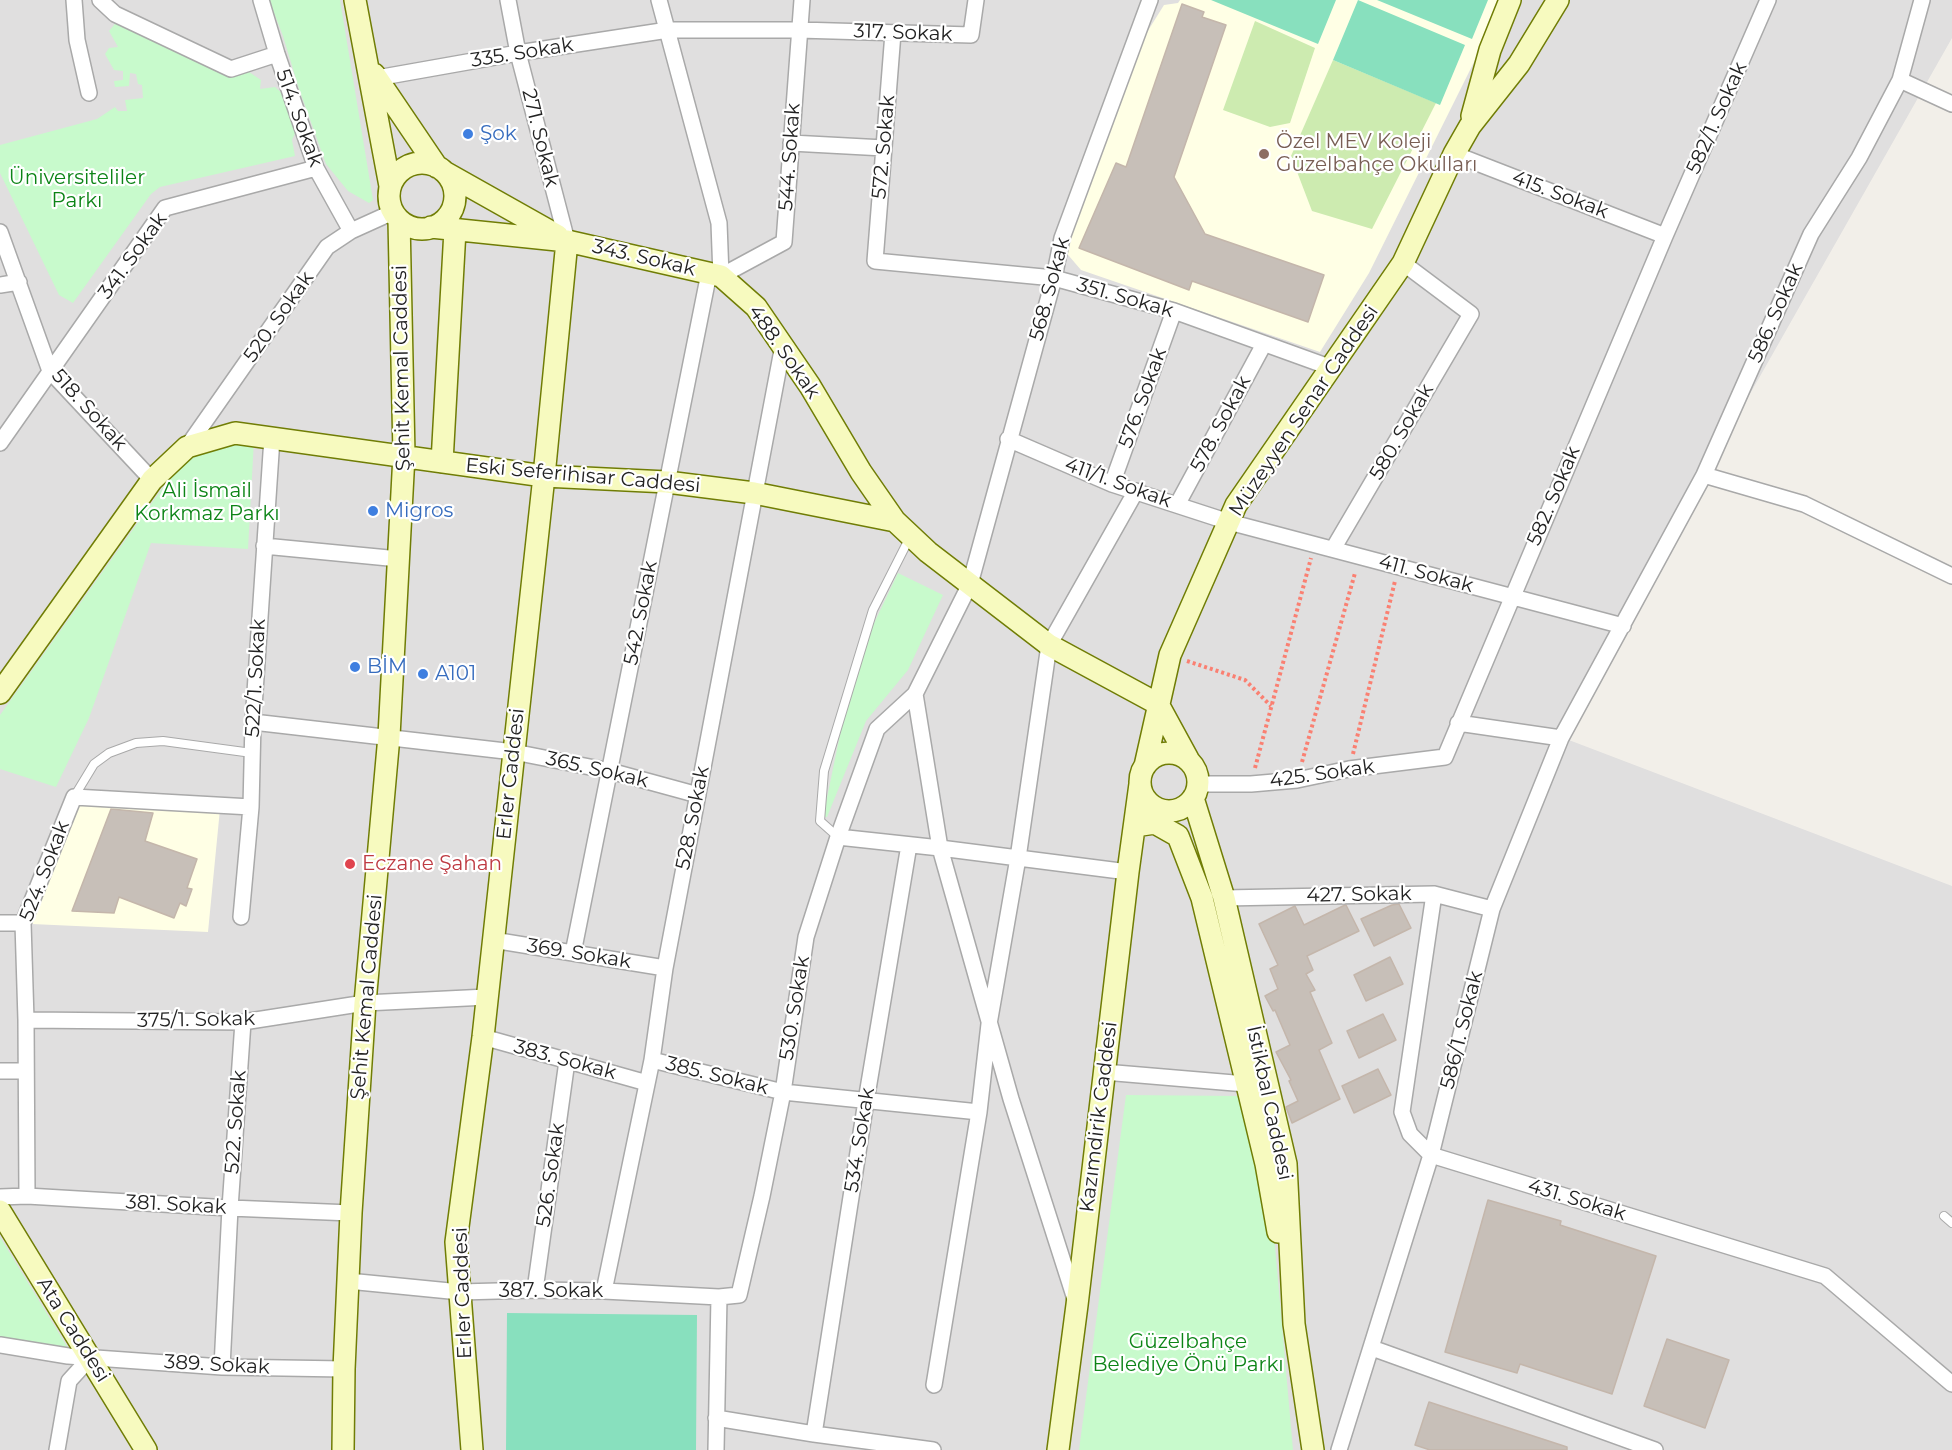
<!DOCTYPE html>
<html>
<head>
<meta charset="utf-8">
<style>
  body { margin:0 }
  canvas { display:block; background:#f2efe9 }
</style>
</head>
<body>
<canvas width="1952" height="1450"></canvas>
<script>
const context = document.querySelector('canvas').getContext('2d');
context.lineJoin = 'round';
function fill(path, color) { context.fillStyle = color; context.fill(path, 'evenodd'); }
const toPath = rows => new Path2D(rows.map(r => 'M' + r).join(''));
function strokePath(path, color, width, dash) { context.strokeStyle = color; context.lineWidth = width; context.lineCap = dash ? 'butt' : 'round'; context.setLineDash(dash || []); context.stroke(path); }
function write(font, color, halo, rows, align = 'center') {
  context.font = font + ' Montserrat,sans-serif'; context.lineWidth = 4.5; context.setLineDash([]); context.textBaseline = 'middle'; context.strokeStyle = halo; context.fillStyle = color; for (const [text, x, y, turn = 0] of rows) {
    context.save(); context.translate(x, y); context.rotate((+turn || 0) * Math.PI / 180); context.textAlign = isNaN(turn) ? turn : align; if (halo) context.strokeText(text, 0, 0); context.fillText(text, 0, 0); context.restore();
  }
}
fill(toPath([
  [0,0,1952,0,1952,38,1704,475,1561,737,1952,886,1952,1450,0,1450]
]), '#e0dfdf');
fill(toPath([
  [1180,0,1501,0,1475,60,1369,273,1320,352,1081,270,1063,249,1144,37,1164,5,1178,3],
  [79,800,220,809,208,932,32,924]
]), '#ffffe5');
fill(toPath([
  [1255,21,1315,48,1290,123,1270,127,1223,110],
  [1333,60,1436,103,1372,229,1312,211,1291,156]
]), '#cdebb0');
fill(toPath([
  [269,0,340,0,373,200,369,203,348,191,326,164,299,89,283,36],
  [119,19,249,72,261,80,260,89,275,87,283,94,296,131,292,140,295,156,160,187,151,194,73,303,59,295,0,173,0,145,97,119,115,107,118,111,127,111,125,100,143,98,142,85,138,84,136,74,130,73,129,86,115,87,114,81,123,80,123,71,114,70,105,54,109,48,118,47,109,31],
  [235,437,254,440,248,549,151,543,89,718,56,787,0,769,0,715,169,479,194,453],
  [898,573,943,595,908,670,866,721,827,817,823,817,848,696,866,640],
  [1126,1095,1238,1096,1274,1235,1293,1450,1079,1450],
  [0,1237,68,1348,0,1338]
]), '#c8facc');
fill(toPath([
  [1211,0,1336,0,1318,44],
  [1358,0,1465,45,1440,105,1333,60],
  [1377,0,1488,0,1472,39],
  [507,1313,697,1315,696,1450,506,1450]
]), '#88e0be');
const building = toPath([
  [1182,4,1204,12,1202,17,1226,25,1174,177,1205,234,1324,275,1308,322,1192,281,1189,290,1079,248,1116,163,1126,167,1182,4],
  [111,809,153,813,145,841,197,859,187,888,192,889,186,906,180,903,174,918,119,897,114,913,72,911,111,809],
  [1399,904,1411,928,1374,946,1361,919,1392,905,1399,904],
  [1345,905,1346,905,1359,931,1307,956,1313,970,1306,974,1315,990,1310,992,1332,1043,1319,1050,1340,1099,1292,1123,1286,1107,1298,1101,1289,1081,1291,1080,1276,1052,1290,1045,1275,1010,1273,1011,1265,996,1278,989,1270,969,1278,965,1259,924,1295,906,1304,925,1345,905],
  [1390,957,1403,984,1366,1001,1354,975,1390,957],
  [1383,1014,1396,1040,1359,1058,1347,1031,1383,1014],
  [1378,1069,1391,1095,1354,1113,1342,1086,1378,1069],
  [1488,1200,1561,1221,1560,1225,1656,1256,1612,1394,1520,1364,1517,1373,1445,1352,1488,1200],
  [1667,1339,1729,1360,1705,1428,1644,1406,1667,1339],
  [1429,1402,1567,1447,1567,1450,1430,1450,1415,1445,1429,1402]
]);
fill(building, '#c7bfb8');
strokePath(building, '#c4b6ab', 1.5);
const service = toPath([
  [74,797,94,764,109,753,136,743,163,741,252,753],
  [838,837,820,821,824,771,873,610,910,537],
  [1944,1216,1952,1223]
]);
const minor = toPath([
  [74,0,77,40,89,93],
  [100,0,115,14,231,69,277,54],
  [261,0,277,54,316,168,351,231],
  [508,0,518,53,567,241],
  [659,0,719,223,721,276,784,242,802,0],
  [893,33,875,261,1054,278,1174,311,1332,368],
  [377,78,518,53,668,30,799,30,971,35,976,0],
  [1900,80,1952,104],
  [791,143,884,148],
  [1454,154,1665,236],
  [0,232,50,371,152,480],
  [0,285,19,282],
  [1008,439,1112,484,1229,522,1623,626],
  [0,443,165,208,316,168],
  [187,447,327,247,351,231,393,212],
  [1704,475,1804,504,1952,576],
  [1112,484,1174,311],
  [1177,505,1264,344],
  [264,546,399,559],
  [1333,549,1471,314,1403,263],
  [915,694,940,848,1011,1099,1075,1299],
  [253,722,514,752,610,771,698,795],
  [1458,723,1561,738],
  [1198,784,1251,784,1297,780,1349,769,1445,757,1665,236,1768,0],
  [838,837,940,848,1128,872],
  [1434,894,1402,1112,1410,1134,1431,1155,1825,1276,1952,1384],
  [1224,898,1434,894,1492,909],
  [241,917,251,807,253,722,272,438],
  [0,923,23,923],
  [493,940,665,968],
  [573,953,709,273],
  [26,1020,243,1022,365,1003,487,997],
  [483,1037,647,1083],
  [652,1060,783,1092,979,1112],
  [0,1071,26,1071],
  [1104,1072,1246,1084],
  [27,1196,26,1020,23,923,74,797,251,807],
  [0,1197,27,1196,230,1208,351,1213],
  [348,1281,460,1292,535,1290,604,1291,719,1297],
  [535,1290,567,1061],
  [604,1291,652,1060,665,968,783,345],
  [0,1345,68,1356,222,1367,344,1369],
  [1372,1348,1655,1450],
  [222,1367,230,1208,243,1022],
  [934,1385,979,1112,989,1024,1018,858,1049,645,1136,491],
  [716,1418,814,1434,933,1450],
  [814,1434,866,1101,909,845],
  [57,1450,69,1381,90,1358],
  [716,1450,719,1297,739,1295,762,1196,783,1092,806,937,838,837,877,729,915,694,970,584,1054,278,1062,238,1150,0],
  [1339,1450,1431,1155,1492,909,1561,738,1704,475,1811,234,1859,158,1900,80,1922,0]
]);
const secondary = toPath([
  [355,0,390,186],
  [374,74,437,167],
  [1472,116,1490,50,1510,0],
  '389 196a33 33 0 1 1 66 0a33 33 0 1 1-66 0Z',
  [446,173,558,236],
  [431,227,567,241,721,276,756,307,810,386,861,472,895,521],
  [442,462,455,230],
  [0,693,152,480,187,447,235,433,544,476,667,482,754,493,895,521,928,552,1049,645,1158,704],
  [1158,704,1188,759],
  '1140 782a29 29 0 1 1 58 0a29 29 0 1 1-58 0Z',
  [1145,766,1170,655,1236,505,1403,263,1454,154,1470,126,1519,64,1558,0],
  [1193,798,1224,898,1286,1164,1294,1324,1313,1450],
  [1135,826,1155,823,1178,836,1202,898,1266,1164,1278,1232],
  [0,1211,146,1450],
  [343,1450,344,1369,351,1213,365,1003,389,736,404,455,399,220],
  [472,1450,456,1242,483,1037,544,476,567,241],
  [1058,1450,1077,1305,1128,872,1140,784]
]);
strokePath(service, '#a9a9a9', 10);
strokePath(minor, '#a9a9a9', 18);
strokePath(secondary, '#707d05', 24);
strokePath(toPath([
  [1187,661,1245,680,1271,706],
  [1353,754,1395,581],
  [1302,762,1355,573],
  [1255,768,1311,558]
]), '#fa8072', 4, [3, 3]);
strokePath(service, '#fff', 8);
strokePath(minor, '#fff', 15);
strokePath(secondary, '#f7fabf', 21);
for (const [x, y, r, color] of [
  [468,134,6,"#3f7fe0"],
  [1264,154,6,"#8d6e63"],
  [373,511,6,"#3f7fe0"],
  [355,667,6,"#3f7fe0"],
  [423,674,6,"#3f7fe0"],
  [350,864,6,"#e0444e"]
]) { const dot = new Path2D(); dot.arc(x, y, r, 0, 2 * Math.PI); context.fillStyle = color; context.fill(dot); strokePath(dot, '#fff', 2); }
write('20px', '#222', '#fff', [
  ["317. Sokak",903,33,2],
  ["335. Sokak",522,53,-9],
  ["514. Sokak",299,118,70],
  ["582/1. Sokak",1717,118,-66],
  ["271. Sokak",540,138,76],
  ["572. Sokak",884,147,-85],
  ["544. Sokak",790,157,-86],
  ["415. Sokak",1560,195,21],
  ["341. Sokak",133,256,-54],
  ["343. Sokak",644,258,13],
  ["568. Sokak",1050,289,-75],
  ["351. Sokak",1125,298,16],
  ["586. Sokak",1776,313,-66],
  ["520. Sokak",279,317,-55],
  ["488. Sokak",784,352,55],
  ["Şehit Kemal Caddesi",402,368,-91],
  ["576. Sokak",1143,398,-70],
  ["518. Sokak",89,410,48],
  ["Müzeyyen Senar Caddesi",1304,411,-56],
  ["578. Sokak",1221,424,-62],
  ["580. Sokak",1402,432,-60],
  ["Eski Seferihisar Caddesi",583,476,5],
  ["411/1. Sokak",1118,483,20],
  ["582. Sokak",1554,496,-67],
  ["411. Sokak",1426,574,15],
  ["542. Sokak",641,613,-79],
  ["522/1. Sokak",256,678,-87],
  ["365. Sokak",597,770,13],
  ["Erler Caddesi",511,774,-84],
  ["425. Sokak",1322,774,-8],
  ["528. Sokak",693,818,-79],
  ["524. Sokak",45,871,-69],
  ["427. Sokak",1359,895,-1],
  ["369. Sokak",579,954,9],
  ["Şehit Kemal Caddesi",367,997,-85],
  ["530. Sokak",795,1008,-81],
  ["375/1. Sokak",196,1020,-1],
  ["586/1. Sokak",1462,1030,-76],
  ["383. Sokak",565,1060,15],
  ["385. Sokak",717,1076,14],
  ["İstikbal Caddesi",1269,1103,78],
  ["Kazımdirik Caddesi",1099,1117,-83],
  ["522. Sokak",236,1122,-86],
  ["534. Sokak",860,1140,-81],
  ["526. Sokak",551,1175,-82],
  ["431. Sokak",1577,1200,17],
  ["381. Sokak",176,1205,3],
  ["387. Sokak",551,1291],
  ["Erler Caddesi",463,1293,-92],
  ["Ata Caddesi",73,1330,58],
  ["389. Sokak",217,1365,3]
]);
write('20px', '#366cbe', '#fff', [
  ["Şok",480,134],
  ["Migros",385,511],
  ["BİM",367,667],
  ["A101",435,674]
], 'left');
write('20px', '#785e54', '#fff', [
  ["Özel MEV Koleji",1276,142],
  ["Güzelbahçe Okulları",1276,165]
], 'left');
write('20px', '#0c8416', '#fff', [
  ["Üniversiteliler",77,178],
  ["Parkı",77,201],
  ["Ali İsmail",207,491],
  ["Korkmaz Parkı",207,514],
  ["Güzelbahçe",1188,1342],
  ["Belediye Önü Parkı",1188,1365]
]);
write('20px', '#be3a42', '#fff', [
  ["Eczane Şahan",362,864]
], 'left');
</script>
</body>
</html>
